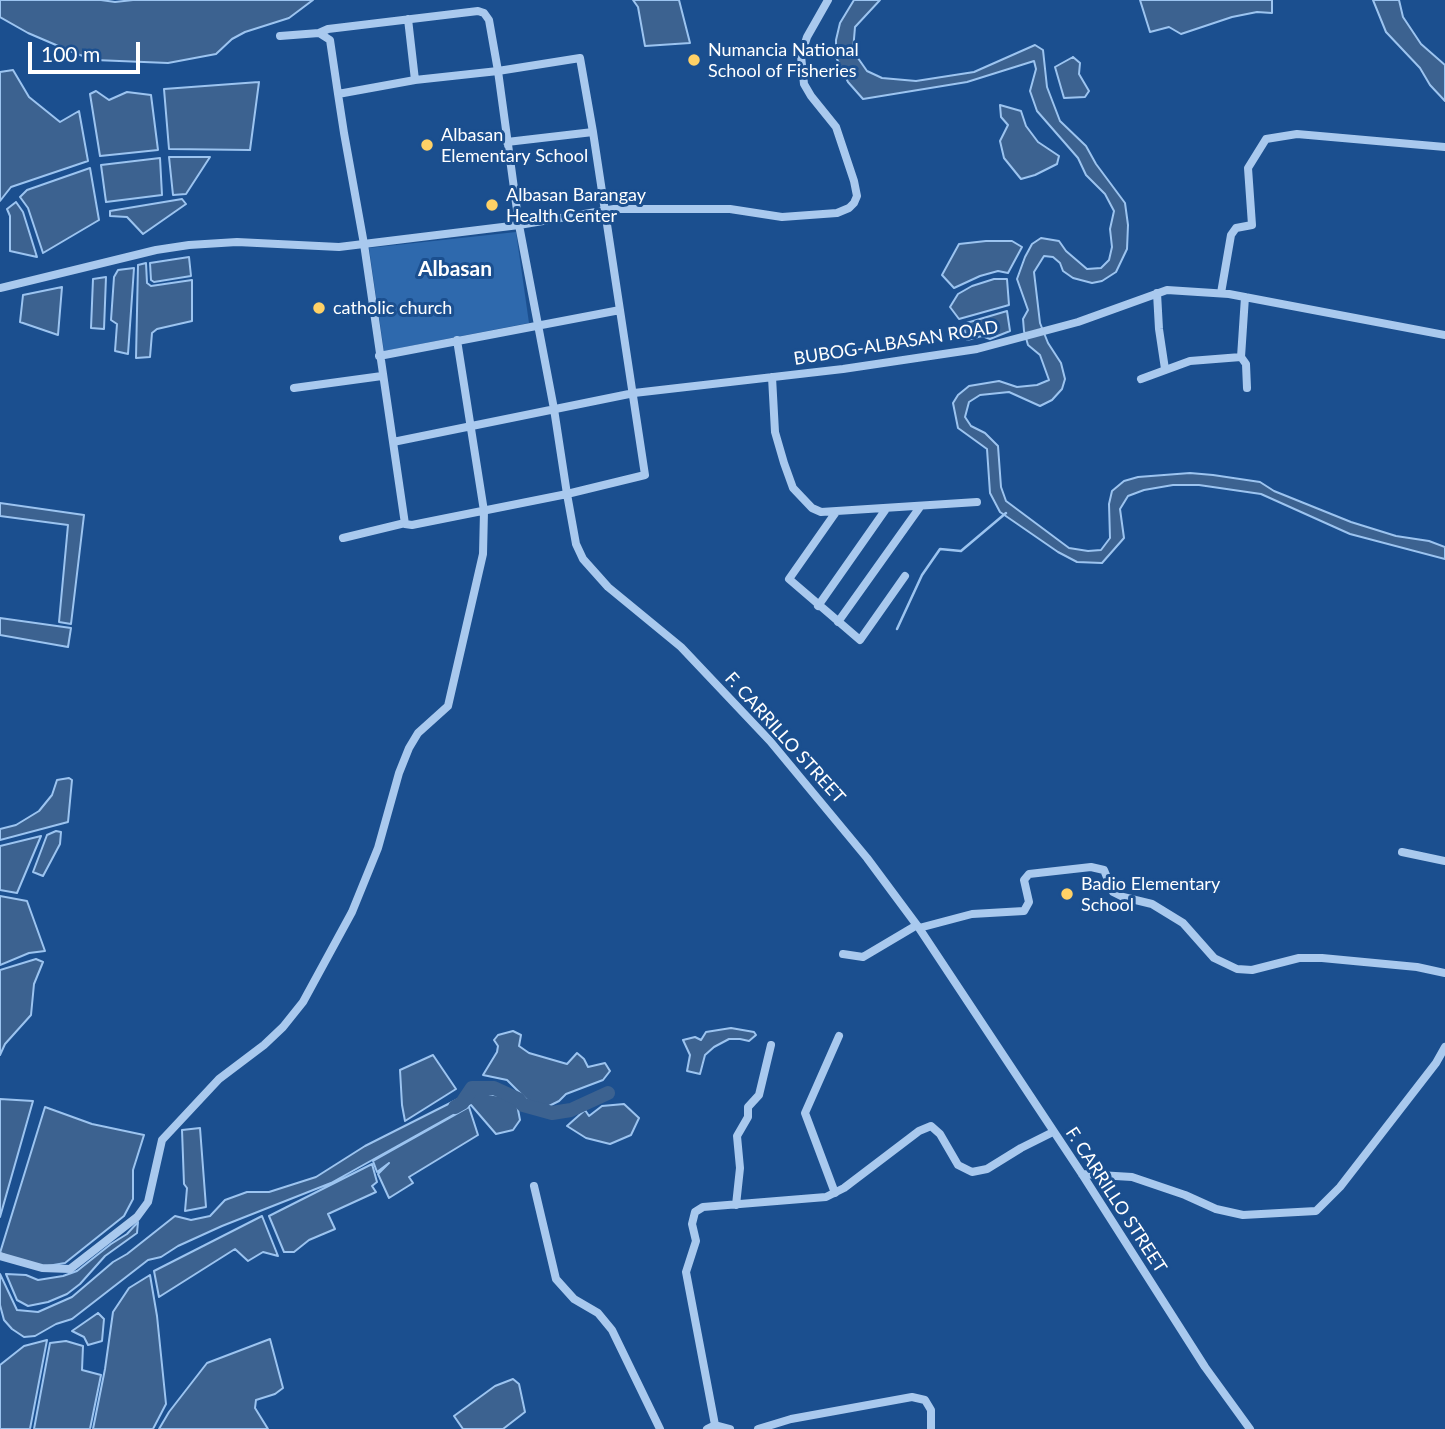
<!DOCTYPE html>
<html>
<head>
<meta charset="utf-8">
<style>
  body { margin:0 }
  #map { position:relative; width:1445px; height:1429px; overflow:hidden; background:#1b4f8f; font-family:Lato,sans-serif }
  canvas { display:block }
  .scale { position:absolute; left:28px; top:42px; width:112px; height:32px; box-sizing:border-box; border:4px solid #fff; border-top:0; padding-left:9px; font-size:21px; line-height:24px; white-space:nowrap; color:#fff; -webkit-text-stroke:5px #1b4f8f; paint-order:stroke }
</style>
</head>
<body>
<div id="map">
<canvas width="1445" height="1429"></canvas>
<div class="scale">100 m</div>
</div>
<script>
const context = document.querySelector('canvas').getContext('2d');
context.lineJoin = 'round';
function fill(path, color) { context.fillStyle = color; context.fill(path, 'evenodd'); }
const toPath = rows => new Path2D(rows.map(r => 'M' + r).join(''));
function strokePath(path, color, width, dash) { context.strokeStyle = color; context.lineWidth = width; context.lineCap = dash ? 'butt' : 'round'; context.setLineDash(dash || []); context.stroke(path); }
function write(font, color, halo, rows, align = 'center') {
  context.font = font + ' Lato,sans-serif'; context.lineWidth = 6; context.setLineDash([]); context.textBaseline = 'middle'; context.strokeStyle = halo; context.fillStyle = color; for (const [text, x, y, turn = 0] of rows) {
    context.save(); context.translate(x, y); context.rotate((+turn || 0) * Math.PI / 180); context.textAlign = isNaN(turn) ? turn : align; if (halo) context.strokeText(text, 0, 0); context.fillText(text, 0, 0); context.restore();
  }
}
fill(toPath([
  [516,232,529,323,384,351,369,248]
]), '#2e69ad');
const water = toPath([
  [0,0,101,0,115,2,133,0,313,0,289,18,245,32,232,39,216,54,168,63,95,60,77,54,28,33,0,17,0,0],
  [633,0,679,0,690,43,645,46,638,7,633,0],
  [854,0,880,0,855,27,853,51,867,71,882,78,916,81,974,72,1035,45,1043,50,1047,87,1060,121,1086,146,1096,164,1125,203,1128,225,1127,249,1116,272,1102,281,1092,283,1073,278,1063,271,1060,263,1053,257,1044,256,1034,272,1040,323,1048,343,1061,363,1065,379,1062,389,1052,400,1040,406,1009,392,980,395,969,402,965,417,971,426,985,433,998,446,1001,487,1006,501,1069,548,1088,551,1101,550,1110,538,1109,504,1112,491,1124,481,1138,477,1190,473,1213,475,1260,482,1274,491,1351,522,1396,536,1429,541,1445,547,1445,559,1350,534,1261,494,1199,485,1173,485,1144,490,1128,496,1120,509,1124,538,1102,563,1077,562,1058,552,1000,512,990,493,987,449,958,428,953,403,958,395,969,386,999,381,1017,387,1037,385,1049,380,1040,355,1028,345,1024,331,1023,319,1028,310,1017,279,1025,257,1032,244,1041,238,1059,241,1066,251,1087,269,1101,268,1109,260,1112,247,1110,229,1114,211,1105,194,1086,175,1078,158,1037,111,1030,91,1036,69,1034,61,967,82,863,99,848,82,836,57,836,40,840,23,854,0],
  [1140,0,1272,0,1272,13,1257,12,1232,17,1181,34,1169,27,1150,32,1140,0],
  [1373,0,1399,0,1403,17,1421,44,1445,65,1445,101,1430,85,1420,68,1386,32,1373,0],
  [1073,57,1080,63,1079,74,1089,91,1085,97,1064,98,1055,67,1073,57],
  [13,70,29,97,60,122,79,111,88,161,11,187,0,201,0,72,13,70],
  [259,82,250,150,169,149,164,89,259,82],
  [96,91,109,100,127,92,151,95,158,150,100,156,90,94,96,91],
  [1000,105,1021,111,1026,126,1038,142,1059,156,1057,164,1035,175,1021,179,1004,158,1000,141,1008,125,1001,117,1000,105],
  [169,157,210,157,186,194,173,195,169,157],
  [160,158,162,195,106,202,101,165,160,158],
  [90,168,99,220,43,253,28,208,20,197,27,190,90,168],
  [182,199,186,204,143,234,127,217,110,216,110,211,182,199],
  [16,202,23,212,37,257,10,251,10,216,7,209,16,202],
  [986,241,1012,241,1022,247,1008,273,998,271,980,276,954,288,942,275,959,244,986,241],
  [189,257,191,276,154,282,151,280,150,263,189,257],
  [146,263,147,283,151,286,192,280,192,321,157,329,152,333,150,357,136,358,138,265,146,263],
  [134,268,128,354,115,351,117,324,111,320,114,277,118,270,134,268],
  [106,277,104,329,91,328,93,279,106,277],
  [994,279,1007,279,1009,305,959,319,950,307,958,294,972,286,994,279],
  [62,287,58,335,20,322,23,295,62,287],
  [1007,311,1010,331,990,339,982,336,967,340,963,324,1007,311],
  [0,503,84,515,71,624,59,622,68,525,0,516,0,503],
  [0,618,71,628,68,647,0,635,0,618],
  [69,778,72,780,68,822,0,840,0,829,16,825,39,811,52,795,57,780,69,778],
  [56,831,61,832,60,844,43,876,33,872,47,835,56,831],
  [41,836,17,893,0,890,0,846,41,836],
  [0,896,27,901,45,951,29,953,0,965,0,896],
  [36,959,43,962,34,984,31,1015,5,1044,0,1055,0,970,36,959],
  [731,1028,754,1032,756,1035,749,1041,740,1039,729,1039,714,1047,705,1055,700,1074,687,1071,690,1055,683,1040,695,1037,701,1040,706,1032,731,1028],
  [513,1031,521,1035,519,1046,529,1053,567,1064,577,1053,584,1059,588,1067,605,1063,610,1071,603,1080,566,1094,559,1101,547,1107,530,1103,507,1080,483,1075,497,1052,498,1046,494,1040,498,1035,513,1031],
  [433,1055,456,1089,405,1121,402,1105,400,1070,433,1055],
  [483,1093,516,1099,520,1120,513,1130,496,1134,471,1105,331,1183,222,1226,178,1246,161,1257,148,1260,72,1319,56,1324,35,1336,24,1337,12,1329,4,1320,0,1305,0,1274,17,1310,38,1312,72,1297,113,1262,127,1254,175,1216,191,1220,210,1216,225,1200,247,1192,269,1192,316,1177,365,1146,466,1095,483,1093],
  [0,1099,33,1101,0,1217,0,1099],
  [624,1104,639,1118,631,1135,610,1144,586,1138,567,1126,585,1110,589,1116,602,1106,624,1104],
  [45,1107,92,1124,144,1135,133,1170,133,1199,124,1216,65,1263,36,1268,0,1253,45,1107],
  [469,1107,478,1135,409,1177,413,1183,389,1198,378,1174,389,1163,377,1172,373,1161,469,1107],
  [200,1128,206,1207,185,1211,187,1188,184,1184,182,1130,200,1128],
  [372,1164,377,1182,372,1186,376,1192,328,1214,335,1229,309,1240,294,1252,284,1252,269,1216,372,1164],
  [262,1216,278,1256,263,1252,248,1261,235,1249,159,1297,154,1271,262,1216],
  [138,1222,137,1233,105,1256,80,1284,67,1294,48,1302,28,1306,17,1300,6,1274,26,1275,38,1280,63,1276,77,1271,111,1244,127,1234,138,1222],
  [150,1275,157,1316,166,1404,153,1429,93,1429,105,1369,113,1312,129,1288,150,1275],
  [98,1313,104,1319,102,1341,88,1345,84,1337,72,1331,98,1313],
  [270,1339,283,1388,275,1394,256,1400,255,1408,268,1429,159,1429,169,1412,207,1363,270,1339],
  [47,1340,30,1429,0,1429,0,1365,24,1346,47,1340],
  [66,1341,83,1346,82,1370,101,1375,90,1429,34,1429,50,1343,66,1341],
  [513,1379,519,1384,525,1412,503,1429,463,1429,454,1416,495,1386,513,1379]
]);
fill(water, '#3c6290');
strokePath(water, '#9cc4f0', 2);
strokePath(toPath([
  [897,629,922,575,940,549,961,551,1006,513]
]), '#9cc4f0', 2.5);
strokePath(toPath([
  [455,1107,462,1103,472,1088,494,1088,518,1099,523,1105,552,1113,571,1110,608,1093]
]), '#3c6290', 14);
strokePath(toPath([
  [408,19,415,80],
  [280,36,319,33],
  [338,94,415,80,498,71,580,58,593,132,645,475,567,494,412,525,405,524,364,244,344,133,338,94,330,40,319,33,328,29,478,11,484,13,489,20,498,71,519,225,554,409,567,494,576,544,583,559,608,587,681,647,770,741,867,858,919,928,1082,1174,1205,1367,1250,1429],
  [507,142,593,132],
  [0,288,156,250,189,245,237,242,339,247,519,225,614,209,730,209,782,217,837,213,849,208,854,203,857,196,854,181,836,127,811,96,804,84,801,56,807,37,828,0],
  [1157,293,1159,329,1165,369],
  [1221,293,1231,235,1236,228,1252,225,1248,168,1266,139,1297,134,1445,147],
  [379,356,620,310],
  [1241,357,1245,297],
  [772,377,775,432,784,463,793,488,812,508,821,512,977,502],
  [1141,379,1190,361,1241,357,1246,364,1247,388],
  [294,388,382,376],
  [393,442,634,393,843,369,977,349,1078,322,1167,290,1229,294,1445,335],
  [836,512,789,579,860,640,905,576],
  [343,538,405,523],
  [818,606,886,509],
  [838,622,920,507],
  [1402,852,1445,861],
  [919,928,972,914,1024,911,1029,902,1024,880,1029,874,1091,867,1104,870,1113,892,1123,897,1152,904,1183,923,1214,958,1237,969,1252,970,1299,958,1322,958,1417,967,1445,973],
  [843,954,863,957,917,925],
  [1082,1174,1132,1177,1185,1195,1216,1209,1243,1215,1316,1211,1340,1187,1436,1063,1445,1047],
  [534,1186,556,1279,574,1299,598,1313,612,1330,660,1429],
  [835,1193,805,1113,839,1036],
  [736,1205,740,1168,737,1136,748,1117,748,1107,759,1095,771,1045],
  [0,1256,42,1268,70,1269,137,1217,148,1202,162,1140,219,1079,264,1045,283,1027,303,1002,352,912,378,848,399,773,409,748,418,733,448,706,483,554,484,511,457,340],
  [715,1425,686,1272,696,1241,692,1224,695,1212,703,1207,826,1197,844,1188,919,1131,931,1126,940,1134,958,1165,972,1172,987,1169,1021,1148,1053,1132],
  [707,1429,715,1425,730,1429],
  [758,1429,791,1419,912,1397,925,1400,931,1410,931,1429]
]), '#a9c9ee', 8);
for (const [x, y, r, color] of [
  [694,60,7,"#ffd166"],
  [427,145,7,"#ffd166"],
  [492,205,7,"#ffd166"],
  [319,308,7,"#ffd166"],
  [1067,894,7,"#ffd166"]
]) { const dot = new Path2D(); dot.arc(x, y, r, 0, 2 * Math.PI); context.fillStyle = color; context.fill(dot); strokePath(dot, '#1b4f8f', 2.5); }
write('18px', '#fff', '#1b4f8f', [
  ["Numancia National",708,50],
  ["School of Fisheries",708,71],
  ["Albasan",441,135],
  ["Elementary School",441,156],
  ["Albasan Barangay",506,195],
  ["Health Center",506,216],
  ["catholic church",333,308],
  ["Badio Elementary",1081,884],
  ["School",1081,905]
], 'left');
write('18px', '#fff', '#1b4f8f', [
  ["BUBOG-ALBASAN ROAD",896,343,-9],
  ["F. CARRILLO STREET",785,738,48],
  ["F. CARRILLO STREET",1116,1200,57]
]);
write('bold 21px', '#fff', '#1b4f8f', [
  ["Albasan",455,269]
]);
</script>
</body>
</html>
